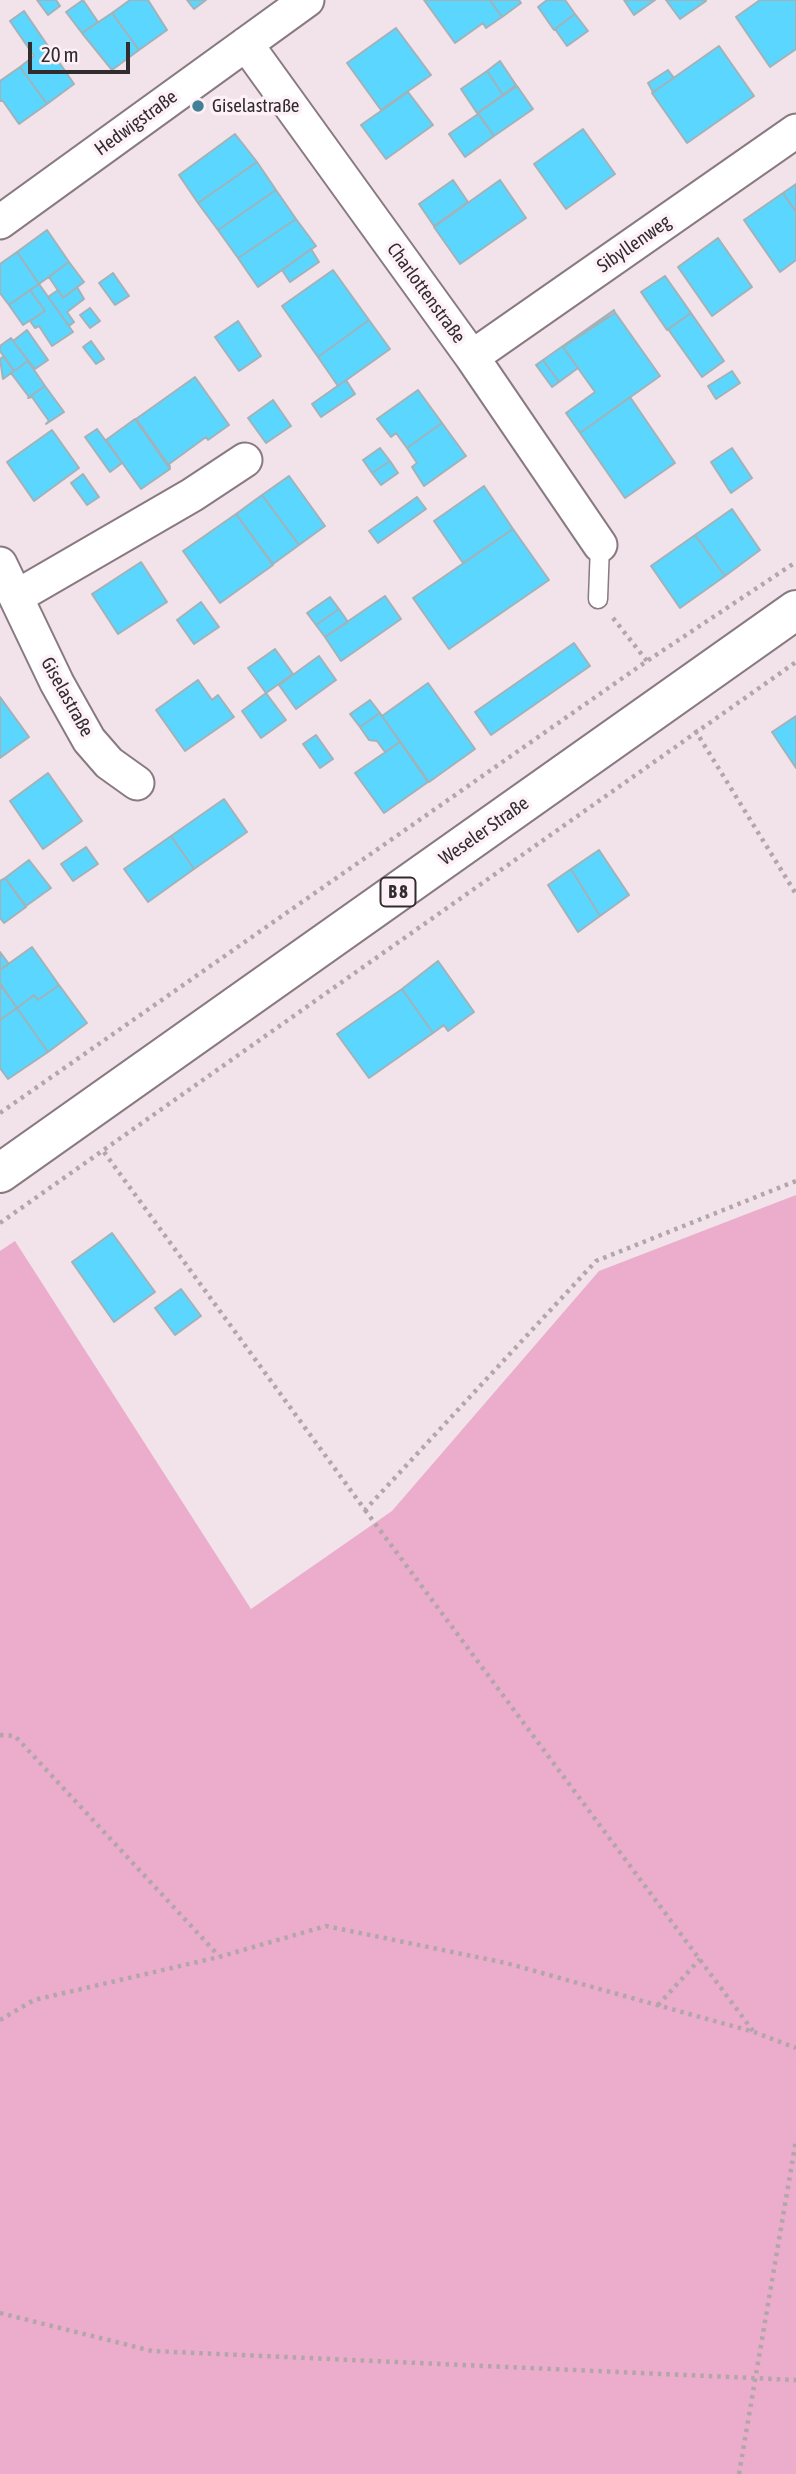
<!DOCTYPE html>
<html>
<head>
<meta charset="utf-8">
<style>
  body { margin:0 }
  #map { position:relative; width:796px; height:2474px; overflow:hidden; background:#f2e2e9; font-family:"Asap Condensed",sans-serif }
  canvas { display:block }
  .scale { position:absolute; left:28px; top:42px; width:102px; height:32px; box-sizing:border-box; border:4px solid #322c2f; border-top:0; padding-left:9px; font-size:21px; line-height:24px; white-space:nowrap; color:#322c2f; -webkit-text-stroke:5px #fdf0f6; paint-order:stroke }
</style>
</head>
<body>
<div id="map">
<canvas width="796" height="2474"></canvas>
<div class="scale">20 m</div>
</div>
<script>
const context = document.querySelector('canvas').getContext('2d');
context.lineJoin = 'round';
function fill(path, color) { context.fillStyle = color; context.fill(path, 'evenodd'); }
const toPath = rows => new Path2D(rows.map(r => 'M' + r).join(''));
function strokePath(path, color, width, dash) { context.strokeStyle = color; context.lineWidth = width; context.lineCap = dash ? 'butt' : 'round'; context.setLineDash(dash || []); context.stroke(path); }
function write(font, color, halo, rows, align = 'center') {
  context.font = font + ' "Asap Condensed",sans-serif'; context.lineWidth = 7; context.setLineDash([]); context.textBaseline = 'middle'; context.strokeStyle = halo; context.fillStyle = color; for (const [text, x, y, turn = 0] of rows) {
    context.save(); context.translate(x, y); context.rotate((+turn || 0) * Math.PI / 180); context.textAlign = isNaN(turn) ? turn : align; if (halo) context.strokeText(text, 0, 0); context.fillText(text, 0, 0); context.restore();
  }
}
fill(toPath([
  [796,1195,796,2474,0,2474,0,1251,15,1241,251,1609,392,1511,599,1271]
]), '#ecaccc');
const building = toPath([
  [37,0,56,0,60,6,48,15,37,0],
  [83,0,98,22,82,33,66,12,83,0],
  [130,0,148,0,167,30,139,50,112,13,130,0],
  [187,0,206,0,194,9,187,0],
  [424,0,490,0,502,17,486,28,483,23,455,43,424,0],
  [490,0,519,0,521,3,502,17,490,0],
  [547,0,565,0,575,14,554,30,538,7,547,0],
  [624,0,655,0,634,15,624,0],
  [666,0,705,0,706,1,680,19,666,0],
  [760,0,796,0,796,49,770,67,736,17,760,0],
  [24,11,74,84,47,104,20,67,34,56,10,21,24,11],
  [112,13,139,50,112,70,82,33,112,13],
  [575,14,588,31,567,46,555,29,575,14],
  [396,28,431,75,381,110,347,63,396,28],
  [719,46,754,96,687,143,652,93,719,46],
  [500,61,516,85,503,95,487,71,500,61],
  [20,67,47,104,19,124,3,101,0,101,0,81,20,67],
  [668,70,674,78,653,92,648,83,668,70],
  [487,71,503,95,477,113,461,89,487,71],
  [517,86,533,109,494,136,478,113,517,86],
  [408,92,433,125,386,159,361,125,408,92],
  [478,114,494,136,465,157,449,134,478,114],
  [583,129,615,174,566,209,534,164,583,129],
  [235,134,257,162,198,203,179,175,235,134],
  [257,162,276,190,218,230,198,203,257,162],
  [453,180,468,202,434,226,419,204,453,180],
  [500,180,526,218,460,264,434,227,500,180],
  [796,184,796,212,783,193,796,184],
  [276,190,296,219,238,258,218,230,276,190],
  [783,193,796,212,796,260,780,272,744,220,783,193],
  [296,219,316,246,258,287,238,258,296,219],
  [47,230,69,262,39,284,17,252,47,230],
  [718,238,752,287,712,316,678,267,718,238],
  [311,249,319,262,290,282,282,270,311,249],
  [17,252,39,284,9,305,0,293,0,264,17,252],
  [69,262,84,282,63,298,49,277,69,262],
  [333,270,369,320,318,357,282,306,333,270],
  [113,273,129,296,115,305,99,283,113,273],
  [665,276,691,313,667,330,641,292,665,276],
  [39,284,73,332,52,346,39,326,35,328,30,321,45,311,30,290,39,284],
  [77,287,84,299,67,312,74,322,69,326,48,297,58,290,63,298,77,287],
  [30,290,45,311,23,325,9,305,30,290],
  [90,308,100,321,90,328,80,315,90,308],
  [614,310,615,313,563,347,578,368,559,382,543,360,614,310],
  [614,311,660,376,580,433,566,413,595,392,563,347,614,311],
  [691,313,724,361,702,377,668,329,691,313],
  [369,320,390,349,338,386,318,357,369,320],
  [238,321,261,356,239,371,215,337,238,321],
  [27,330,48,360,35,369,13,341,27,330],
  [11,338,28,361,14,371,0,351,0,346,11,338],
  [91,341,104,359,96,364,83,347,91,341],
  [4,356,14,371,3,379,0,359,4,356],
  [543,360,559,382,552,387,536,365,543,360],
  [28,361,45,386,29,397,11,373,28,361],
  [732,371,740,383,716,399,708,386,732,371],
  [195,377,229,425,208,440,206,437,169,464,170,467,136,419,195,377],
  [346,380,355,394,321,417,312,404,346,380],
  [45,386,64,412,46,424,49,421,32,397,28,398,45,386],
  [418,390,442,423,407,448,396,433,391,437,377,419,418,390],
  [630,397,675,463,625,498,580,433,630,397],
  [273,400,291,426,266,443,248,418,273,400],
  [135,419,170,469,141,489,106,440,135,419],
  [442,423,466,456,424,486,412,467,417,463,407,448,442,423],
  [97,429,122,463,110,472,85,437,97,429],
  [52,430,79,468,34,501,7,462,52,430],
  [380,448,390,461,372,473,363,460,380,448],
  [732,448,752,478,731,493,711,462,732,448],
  [390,461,398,473,381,485,372,473,390,461],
  [83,474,99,497,87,505,71,483,83,474],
  [289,476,325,526,299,545,262,495,289,476],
  [484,486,513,529,463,563,434,521,484,486],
  [262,495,299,545,273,564,236,514,262,495],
  [417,497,426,509,378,543,369,531,417,497],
  [732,509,760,550,725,576,695,535,732,509],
  [236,514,273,565,220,603,183,551,236,514],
  [513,529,549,580,449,649,413,598,513,529],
  [695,535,725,576,680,608,651,566,695,535],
  [141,562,167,602,118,634,92,594,141,562],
  [385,596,401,619,341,661,325,637,385,596],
  [330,597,339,609,316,625,307,613,330,597],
  [201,602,219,627,194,644,177,620,201,602],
  [339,609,348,622,325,637,316,625,339,609],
  [574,643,590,666,491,735,475,712,574,643],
  [275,649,293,674,266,693,248,668,275,649],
  [319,656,336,680,296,709,279,685,319,656],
  [198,680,212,700,218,695,234,717,185,751,156,710,198,680],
  [428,683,475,749,429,782,382,716,428,683],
  [266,693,286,720,261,738,242,711,266,693],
  [0,697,29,737,0,758,0,697],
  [370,700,380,713,360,727,350,714,370,700],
  [380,713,400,742,385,752,377,741,369,740,360,727,380,713],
  [796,716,796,768,772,732,796,716],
  [316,735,333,759,320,768,303,744,316,735],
  [400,742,428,782,384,813,355,773,400,742],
  [48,773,82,821,43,849,10,801,48,773],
  [224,799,247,832,194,869,171,836,224,799],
  [171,836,194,869,148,902,124,869,171,836],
  [86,847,98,864,73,881,61,864,86,847],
  [599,850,629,895,600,916,571,869,599,850],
  [29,860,51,888,26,906,5,878,29,860],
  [571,869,600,916,578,932,548,885,571,869],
  [5,878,26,907,4,923,0,918,0,881,5,878],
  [32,947,59,985,38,1000,34,995,17,1008,0,983,0,970,32,947],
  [0,952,9,964,0,970,0,952],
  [438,961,474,1012,448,1031,444,1025,433,1033,402,989,438,961],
  [0,984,17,1008,0,1020,0,984],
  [59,985,87,1023,48,1052,17,1008,34,995,38,1000,59,985],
  [402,989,433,1033,369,1078,337,1034,402,989],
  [17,1008,48,1052,8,1079,0,1068,0,1020,17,1008],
  [112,1233,155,1292,114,1322,72,1262,112,1233],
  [181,1289,201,1316,175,1335,155,1308,181,1289]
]);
fill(building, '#5bd6ff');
strokePath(building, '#a2b2b9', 2);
const lane = toPath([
  [598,599,600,545]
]);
const street = toPath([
  [246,44,472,357,600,545],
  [0,222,307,0],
  [472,357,796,131],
  [0,564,57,683,89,740,109,763,137,783],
  [16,597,192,495,245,460]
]);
const primary = toPath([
  [0,1173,796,610]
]);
strokePath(lane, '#897a81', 21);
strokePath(street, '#897a81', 37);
strokePath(primary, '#897a81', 42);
strokePath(toPath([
  [613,618,647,661],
  [695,730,796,894],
  [0,1113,647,661,796,562],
  [104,1152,365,1510,596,1261,796,1181],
  [0,1223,796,662],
  [365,1510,753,2031],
  [0,1735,15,1736,219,1956],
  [658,2005,700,1959],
  [0,2020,34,2000,219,1957,326,1926,506,1963,754,2032,796,2048],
  [0,2313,152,2351,796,2380],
  [739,2474,796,2140]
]), '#b2a6ab', 4.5, [3.5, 5]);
strokePath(lane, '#fff', 18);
strokePath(street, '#fff', 33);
strokePath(primary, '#fff', 38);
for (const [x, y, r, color] of [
  [198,106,7,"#428096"]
]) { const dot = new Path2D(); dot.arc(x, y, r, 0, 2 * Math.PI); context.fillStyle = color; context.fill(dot); strokePath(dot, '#fdf0f6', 2.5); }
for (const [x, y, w] of [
  [398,892,35]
]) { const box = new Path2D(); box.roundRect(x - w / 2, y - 14.5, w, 29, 5); context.fillStyle = '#fdf0f6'; context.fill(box); strokePath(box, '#322c2f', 2); }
write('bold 18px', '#322c2f', null, [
  ["B 8",398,892]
]);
write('19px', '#322c2f', '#fdf0f6', [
  ["Giselastraße",212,106]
], 'left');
write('19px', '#322c2f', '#fdf0f6', [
  ["Hedwigstraße",136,123,-36],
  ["Sibyllenweg",634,244,-35],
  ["Charlottenstraße",426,293,54],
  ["Giselastraße",67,697,61],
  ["Weseler Straße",484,831,-35]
]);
</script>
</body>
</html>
